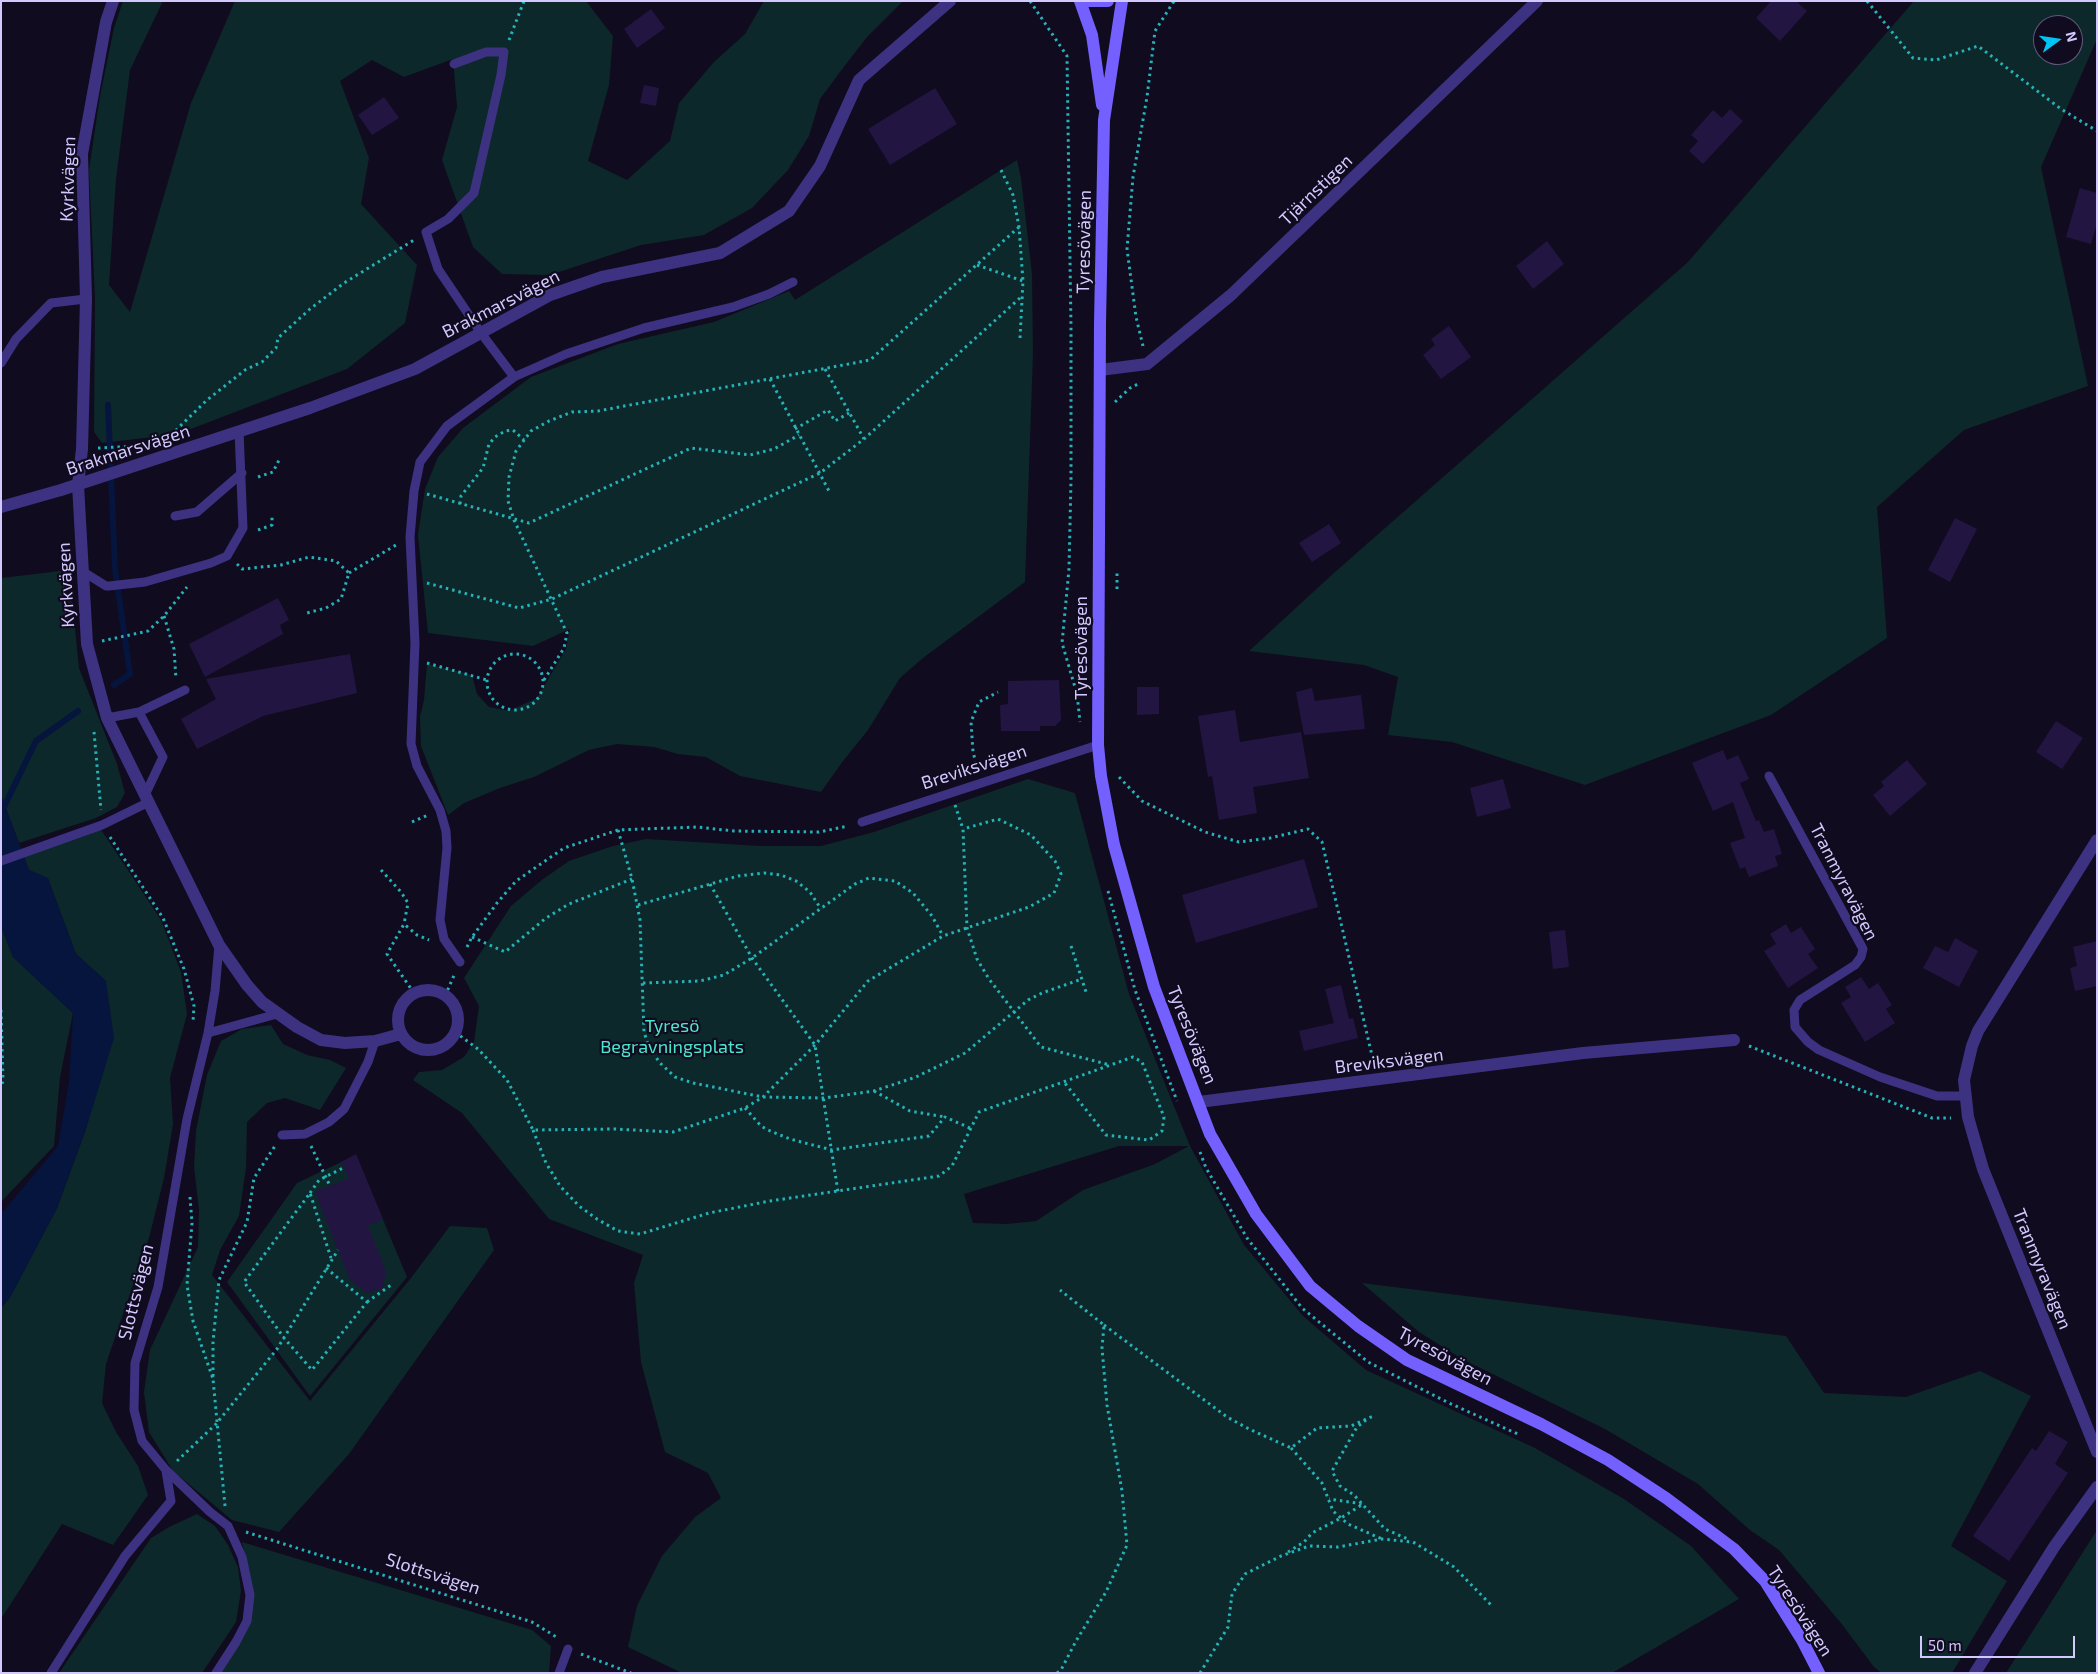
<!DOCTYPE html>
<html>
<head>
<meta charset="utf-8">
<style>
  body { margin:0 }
  #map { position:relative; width:2098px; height:1674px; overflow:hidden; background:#100b1f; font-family:"Exo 2",sans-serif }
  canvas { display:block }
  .frame { position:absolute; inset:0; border:2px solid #d4c9ff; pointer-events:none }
  .north { position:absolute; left:2033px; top:15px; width:50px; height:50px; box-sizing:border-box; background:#100b1f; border:1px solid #5e5779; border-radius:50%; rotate:76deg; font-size:14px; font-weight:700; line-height:20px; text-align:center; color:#d4c9ff }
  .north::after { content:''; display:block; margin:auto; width:18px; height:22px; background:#00c5f4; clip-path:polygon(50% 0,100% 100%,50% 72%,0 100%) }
  .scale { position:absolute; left:1920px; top:1636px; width:155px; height:22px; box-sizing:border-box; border:2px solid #d4c9ff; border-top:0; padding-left:6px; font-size:15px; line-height:18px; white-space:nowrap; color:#d4c9ff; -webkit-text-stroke:4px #100b1f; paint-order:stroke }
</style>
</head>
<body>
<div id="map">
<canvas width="2098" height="1674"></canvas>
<div class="frame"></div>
<div class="north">N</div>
<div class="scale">50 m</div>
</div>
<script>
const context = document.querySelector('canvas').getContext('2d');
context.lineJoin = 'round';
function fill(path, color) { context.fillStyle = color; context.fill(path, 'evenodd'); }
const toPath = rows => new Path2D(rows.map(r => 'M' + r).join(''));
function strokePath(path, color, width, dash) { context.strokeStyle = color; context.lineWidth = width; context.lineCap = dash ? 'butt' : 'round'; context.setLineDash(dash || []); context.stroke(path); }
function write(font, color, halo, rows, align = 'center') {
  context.font = font + ' "Exo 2",sans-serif'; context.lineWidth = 4.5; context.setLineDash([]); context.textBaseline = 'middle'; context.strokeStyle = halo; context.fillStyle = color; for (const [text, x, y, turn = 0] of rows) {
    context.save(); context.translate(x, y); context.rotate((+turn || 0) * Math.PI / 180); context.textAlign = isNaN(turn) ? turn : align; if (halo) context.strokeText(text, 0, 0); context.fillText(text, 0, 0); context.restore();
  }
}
fill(toPath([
  [123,1,163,1,130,70,116,179,109,285,130,312,191,103,235,1,586,1,613,36,609,85,588,161,627,180,670,141,679,103,714,62,745,34,764,1,903,1,867,37,843,68,820,99,809,136,788,170,752,208,704,235,641,245,550,275,502,274,473,247,442,160,457,107,453,59,404,77,372,60,340,81,369,158,361,204,417,265,405,323,347,369,178,434,102,443,94,432,95,299,89,170,100,96,114,28],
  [1914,1,2097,1,2097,39,2041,167,2088,386,1964,430,1877,507,1887,638,1771,715,1585,785,1452,742,1388,735,1398,677,1364,665,1249,651,1335,572,1688,262],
  [2043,25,2073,25,2073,55,2043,55],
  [1017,160,1021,178,1032,274,1033,354,1025,582,923,658,900,678,868,730,843,761,821,792,740,776,706,757,678,754,654,747,617,744,589,750,534,777,500,788,464,803,448,815,421,746,420,717,424,700,427,664,469,674,473,679,477,694,489,707,509,711,537,698,566,649,570,629,533,646,428,633,418,535,425,489,438,457,463,428,531,377,618,344,714,322,789,291,795,300],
  [69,570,79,668,117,764,125,793,117,807,96,818,19,843,1,795,1,578],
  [1028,779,1075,793,1129,994,1190,1146,1244,1245,1303,1316,1366,1370,1535,1448,1624,1499,1691,1546,1739,1599,1612,1673,682,1673,628,1647,637,1606,662,1556,695,1517,721,1498,708,1473,665,1452,641,1362,634,1283,643,1255,549,1219,462,1113,413,1080,419,1072,442,1070,464,1057,474,1042,479,1006,464,978,511,906,543,879,569,861,613,846,646,839,760,846,821,846,874,832],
  [1119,1146,1189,1146,1155,1164,1083,1190,1036,1221,1007,1224,973,1223,964,1194],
  [100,828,161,920,181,972,187,1014,170,1078,173,1124,164,1178,149,1238,106,1364,102,1403,116,1432,138,1466,148,1495,113,1545,62,1524,1,1619,1,1308,10,1297,57,1208,86,1129,106,981,76,954,48,879,29,870,22,852],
  [1,926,13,957,73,1013,60,1077,54,1146,1,1202],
  [271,1025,283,1044,307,1055,330,1060,346,1068,320,1110,285,1098,267,1103,247,1122,246,1168,239,1216,220,1250,212,1275,310,1401,411,1278,450,1226,487,1228,494,1250,349,1454,279,1532,232,1520,173,1471,149,1432,144,1392,150,1350,198,1247,199,1210,194,1167,196,1131,207,1075,221,1041,242,1029],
  [356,1155,407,1277,310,1396,227,1282,297,1183],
  [1362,1283,1786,1336,1824,1393,1906,1397,1980,1371,2031,1396,1951,1546,2007,1581,1952,1673,1882,1673,1874,1667,1841,1623,1779,1550,1750,1530,1698,1484,1605,1429,1462,1359,1419,1332],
  [197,1514,215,1526,228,1545,238,1567,241,1591,236,1622,202,1673,59,1673,151,1538,171,1526],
  [2097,1530,2097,1673,2006,1673],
  [242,1542,532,1630,551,1646,549,1673,219,1673,250,1621,245,1556]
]), '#0d282a');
fill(toPath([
  [1,795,29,870,48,878,76,954,106,981,114,1038,86,1129,57,1208,10,1298,1,1308,1,1214,58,1146,69,1081,73,1013,13,957,1,926]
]), '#05153e');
strokePath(toPath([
  [108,405,115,569,130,674,114,685],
  [1,813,36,741,78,711]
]), '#05153e', 6);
fill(toPath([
  [1771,1,1796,1,1807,11,1780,41,1756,18],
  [651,9,665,28,637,48,624,29],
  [644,85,659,88,656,106,640,103],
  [935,88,957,124,890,165,868,129],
  [384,97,399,118,372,135,358,115],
  [1730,109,1743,121,1703,164,1689,151,1698,141,1691,135,1713,110,1722,118],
  [2080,188,2097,193,2097,223,2091,244,2066,237],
  [1547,241,1564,264,1533,289,1516,266],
  [1449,326,1471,357,1441,379,1423,355,1435,345,1431,339],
  [1955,518,1977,529,1950,582,1928,570],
  [1329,524,1341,543,1312,562,1299,543],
  [278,598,289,620,280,625,283,634,205,677,189,644],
  [350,654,357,693,263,716,197,749,181,719,216,699,206,679],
  [1059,680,1061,720,1055,726,1040,726,1040,731,1001,731,1000,705,1008,704,1008,681],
  [1137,687,1159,687,1159,714,1137,715],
  [1312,688,1315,701,1361,695,1365,729,1304,735,1296,692],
  [1235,710,1240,742,1301,732,1309,778,1253,787,1257,813,1219,820,1212,776,1208,777,1198,716],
  [2056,721,2083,738,2062,769,2036,752],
  [1723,750,1727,760,1738,755,1749,779,1740,783,1756,821,1759,820,1764,832,1774,829,1782,854,1775,856,1778,866,1749,877,1745,867,1740,869,1730,843,1745,838,1733,802,1713,811,1692,763],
  [1907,760,1927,784,1890,816,1873,795,1884,786,1881,782],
  [1503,779,1511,808,1477,817,1470,788],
  [1304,859,1318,907,1196,943,1182,895],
  [1786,924,1791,933,1801,927,1815,949,1808,954,1818,968,1788,988,1764,951,1776,944,1770,934],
  [1565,930,1569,967,1553,969,1549,932],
  [1955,938,1978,951,1959,987,1923,968,1935,946,1948,952],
  [2097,941,2097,986,2075,991,2070,968,2077,966,2073,947],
  [1861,977,1869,989,1878,983,1892,1005,1886,1009,1895,1023,1865,1042,1841,1003,1851,997,1845,987],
  [1341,985,1349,1019,1353,1018,1358,1038,1304,1051,1299,1031,1334,1023,1325,989],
  [356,1154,383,1219,368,1226,386,1271,383,1288,367,1293,350,1280,315,1192,349,1178,341,1162],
  [2049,1431,2068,1442,2055,1464,2068,1473,2009,1561,1973,1536,2032,1448,2036,1451]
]), '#231542');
strokePath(toPath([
  [1030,1,1067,56,1071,328,1071,480,1069,569,1062,643,1077,694,1080,722],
  [1867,1,1913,58,1936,60,1978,46,2061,109,2097,131],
  [509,40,524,1],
  [1001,170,1013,195,1019,227,1023,281,1020,338],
  [977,265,1023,281],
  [1143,346,1136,317,1127,249,1133,177,1147,97,1155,31,1174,1],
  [825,369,864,439],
  [770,379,830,493],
  [1115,402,1130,388,1140,383],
  [795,429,828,410,835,421,849,413],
  [171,435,207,400,245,370,262,362,276,348,278,338,310,309,344,283,414,240],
  [98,448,139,446],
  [258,477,273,472,279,460],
  [427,494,529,523,691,448,750,455,774,449,799,435],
  [460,504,461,496,483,468,489,444,495,437,505,431,513,430,524,440],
  [258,530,272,525,272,516],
  [63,546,67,622],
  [237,564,242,569,281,565,309,557,336,561,349,573,341,599,326,608,307,613],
  [349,573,396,545],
  [427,583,519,608,552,599,820,473,864,439,1021,297],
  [1117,589,1117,573],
  [164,616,174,649,176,679],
  [102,641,148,631,164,616,187,587],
  '487 682a28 28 0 1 1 56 0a28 28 0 1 1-56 0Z',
  [427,663,487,680],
  [544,680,564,648,567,633,514,520,508,501,509,477,516,451,531,431,549,421,572,412,598,411,870,360,1019,227],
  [94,732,101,810],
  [978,770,973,752,971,722,979,702,998,692],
  [1119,777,1142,801,1205,832,1239,842,1270,838,1308,829,1322,842,1374,1064],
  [955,805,963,829,967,928,977,959,989,979,1041,1047,1110,1065],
  [412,822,428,815],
  [618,830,632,879,640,920,644,1032,649,1047,660,1063,675,1077,693,1083,763,1097,824,1098,874,1091,916,1077,965,1053,1028,1000,1042,993,1082,979],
  [110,837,163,918,184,969,194,1006,193,1022],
  [381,870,401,892,408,903,404,924],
  [710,884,752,958,815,1045,838,1192],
  [1108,891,1135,990,1177,1101],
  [638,905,738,876,764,873,781,875,796,881,810,892,821,909],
  [472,937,505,952,546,918,569,904,632,879],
  [1071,946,1087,995],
  [467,947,472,937,497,903,516,881,564,848,618,830,697,827,734,831,819,832,848,826],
  [643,983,700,981,724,975,752,958,855,884,869,878,895,881,913,893,932,916,943,936],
  [414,993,387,954,404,924,417,935,429,940],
  [445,996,455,973],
  [1,1010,3,1081,1,1086],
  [455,1032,478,1049,507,1080,533,1130,614,1129,673,1132,745,1108,763,1097,815,1045,868,981,943,936,1029,907,1054,893,1061,874,1055,861,1031,835,998,819,963,829],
  [1749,1046,1932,1118,1951,1118],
  [874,1091,910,1111,945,1117],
  [745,1108,761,1126,768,1130,790,1139,832,1150,929,1136,945,1117,972,1129],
  [533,1130,546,1163,560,1186,579,1206,597,1219,618,1231,640,1234,709,1213,770,1201,939,1176,952,1166,979,1112,1133,1057,1142,1062,1164,1117,1162,1131,1149,1140,1106,1135,1064,1082],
  [311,1146,330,1186],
  [1200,1152,1206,1168,1247,1238,1302,1308,1368,1362,1449,1403,1520,1435],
  [310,1193,319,1180,343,1168],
  [190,1197,192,1223,187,1285,193,1321,213,1379],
  [326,1268,367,1302,312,1370,284,1338,244,1282,310,1193,331,1258],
  [367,1302,391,1285],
  [1104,1325,1227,1417,1249,1429,1291,1448,1317,1428,1351,1426,1373,1416],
  [1366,1420,1357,1427,1332,1471,1340,1486,1354,1495,1385,1529,1410,1540],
  [1291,1448,1322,1483,1333,1511,1348,1524,1382,1539],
  [177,1461,216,1424,277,1349,338,1250],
  [225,1506,213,1379,213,1342,219,1280,247,1222,254,1178,275,1146],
  [246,1532,532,1622,558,1638],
  [1288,1552,1304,1542,1312,1533,1341,1518,1363,1504,1329,1499],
  [581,1654,631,1673],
  [1057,1673,1061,1670,1076,1641,1106,1592,1127,1545,1122,1491,1107,1405,1102,1348,1104,1325,1060,1290],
  [1200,1673,1228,1627,1232,1594,1245,1574,1281,1556,1309,1546,1338,1547,1382,1539,1413,1542,1454,1567,1492,1606]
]), '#24b3b8', 3, [2.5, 4]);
strokePath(toPath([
  [454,64,486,52,504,52,501,75,474,193,448,219,426,232,438,269,481,333,514,377],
  [1,363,16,339,51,303,86,299],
  [175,516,197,512,242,473],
  [82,571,106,586,109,586,145,582,211,563,227,556,243,528,239,431],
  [139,712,185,690],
  [107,718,139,712,163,757,145,795],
  [1769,776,1863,949,1861,957,1855,965,1800,1000,1794,1010,1795,1027,1808,1042,1819,1050,1880,1077,1937,1096,1966,1096],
  [862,822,1098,745],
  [1,861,102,825,149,802],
  [460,962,444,939,440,920,447,848,446,831,440,810,417,766,411,744,415,643,410,537,414,491,420,462,447,426,514,377,566,354,644,328,733,307,769,294,793,282],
  [208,1033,277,1014],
  [282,1135,305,1134,329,1122,344,1109,368,1062,375,1041],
  [51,1673,125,1556,171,1501,166,1471],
  [216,1673,236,1642,247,1621,250,1595,242,1557,228,1526,210,1512,166,1470,142,1441,134,1410,135,1363,158,1287,187,1119,208,1033,215,991,219,945],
  [559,1673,568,1649]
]), '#3d3282', 9);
strokePath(toPath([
  [113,1,106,22,82,154,86,299,82,449,78,485,87,644,107,718,219,945,247,985,262,1002,297,1027,321,1040,345,1043,375,1041,401,1034],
  [1100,370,1147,364,1231,295,1537,1],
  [2097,840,1978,1031,1972,1046,1964,1080,1968,1117,1983,1169,2097,1452],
  '398 1020a30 30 0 1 1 60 0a30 30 0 1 1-60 0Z',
  [1199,1102,1583,1053,1734,1040],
  [1975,1673,2054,1547,2097,1487]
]), '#3d3282', 12);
strokePath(toPath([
  [1,507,61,490,310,408,415,369,550,295,602,277,720,253,789,211,820,166,859,80,950,1]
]), '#3d3282', 12);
strokePath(toPath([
  [1080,1,1092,35,1102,105],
  [1089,1,1108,1],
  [1122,1,1104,120,1100,323,1098,745,1101,776,1114,845,1154,987,1210,1134,1256,1214,1310,1286,1358,1326,1407,1360,1541,1424,1608,1460,1666,1498,1734,1549,1765,1581,1802,1640,1819,1673]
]), '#7360ff', 12);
write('18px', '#d4c9ff', '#100b1f', [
  ["Kyrkvägen",68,179,-88],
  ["Tjärnstigen",1316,190,-44],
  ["Tyresövägen",1084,242,-89],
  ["Brakmarsvägen",501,304,-27],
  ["Brakmarsvägen",128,450,-18],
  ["Kyrkvägen",66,585,-93],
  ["Tyresövägen",1081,648,-90],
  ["Breviksvägen",974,767,-18],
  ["Tranmyravägen",1844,882,63],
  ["Tyresövägen",1192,1035,68],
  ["Breviksvägen",1389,1061,-7],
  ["Tranmyravägen",2042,1269,68],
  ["Slottsvägen",136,1292,-76],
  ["Tyresövägen",1445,1356,28],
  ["Slottsvägen",433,1574,18],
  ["Tyresövägen",1800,1611,57]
]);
write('18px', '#4de7cf', '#100b1f', [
  ["Tyresö",672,1026],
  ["Begravningsplats",672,1047]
]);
</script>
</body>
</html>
